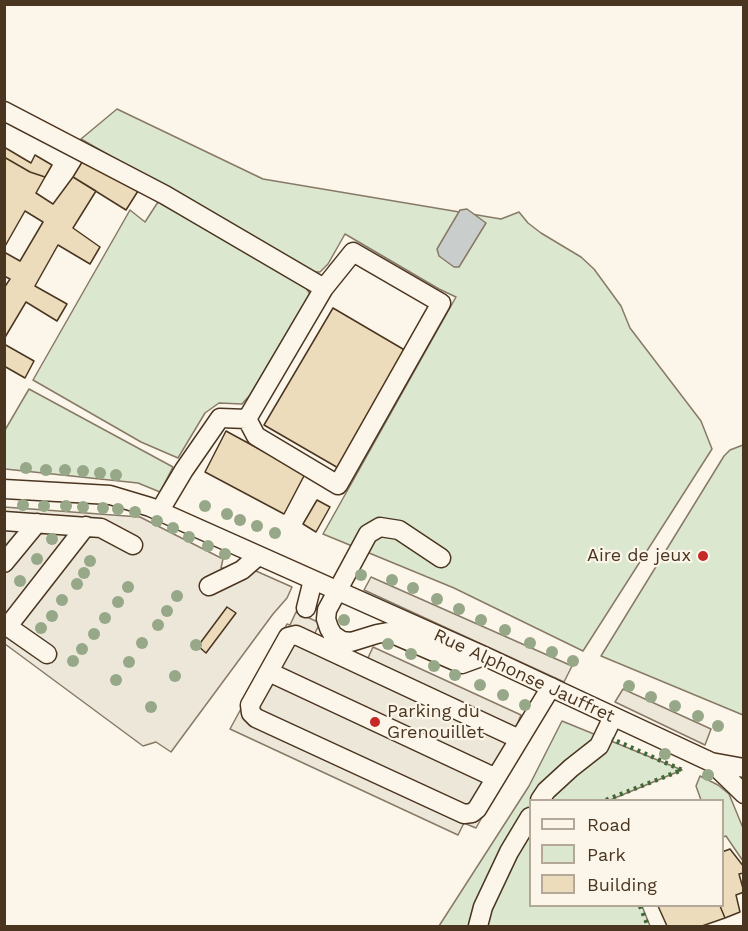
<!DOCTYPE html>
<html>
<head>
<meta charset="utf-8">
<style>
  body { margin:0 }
  #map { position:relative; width:748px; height:931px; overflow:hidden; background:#fbf6e9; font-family:"Work Sans",sans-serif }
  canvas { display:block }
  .frame { position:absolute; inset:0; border:6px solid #4a3520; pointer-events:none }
  .legend { position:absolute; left:529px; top:799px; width:195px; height:108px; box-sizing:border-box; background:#fbf6e9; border:2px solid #b4a999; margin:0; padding:8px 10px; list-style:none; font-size:18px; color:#4a3520 }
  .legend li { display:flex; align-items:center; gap:12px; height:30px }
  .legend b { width:30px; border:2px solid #b4a999 }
</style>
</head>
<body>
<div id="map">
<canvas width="748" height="931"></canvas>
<div class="frame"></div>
<ul class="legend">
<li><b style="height:8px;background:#fbf6e9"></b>Road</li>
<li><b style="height:16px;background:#dce7d0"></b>Park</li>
<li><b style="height:16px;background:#ecdcbc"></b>Building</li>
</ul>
</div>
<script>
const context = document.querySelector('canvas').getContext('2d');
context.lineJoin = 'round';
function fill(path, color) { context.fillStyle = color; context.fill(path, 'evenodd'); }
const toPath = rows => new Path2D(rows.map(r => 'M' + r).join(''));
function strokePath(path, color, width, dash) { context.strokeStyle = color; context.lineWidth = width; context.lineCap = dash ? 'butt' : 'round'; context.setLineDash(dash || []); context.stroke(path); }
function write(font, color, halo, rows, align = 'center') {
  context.font = font + ' "Work Sans",sans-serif'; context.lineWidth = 4.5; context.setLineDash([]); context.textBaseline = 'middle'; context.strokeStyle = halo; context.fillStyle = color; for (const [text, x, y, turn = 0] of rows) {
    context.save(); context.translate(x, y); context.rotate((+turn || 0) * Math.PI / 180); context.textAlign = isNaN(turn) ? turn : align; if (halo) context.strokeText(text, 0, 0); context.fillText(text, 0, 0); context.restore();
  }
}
const green = toPath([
  [117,109,263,179,501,219,519,212,528,223,541,233,581,257,594,269,621,306,630,328,701,421,712,449,583,651,454,588,323,534,456,297,439,289,345,234,328,264,320,272,311,272,81,139,117,109],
  [158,202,304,285,310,294,250,395,242,404,219,403,205,413,178,458,141,442,33,380,130,210,145,222,158,202],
  [29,389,173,467,160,492,138,483,5,469,5,430,29,389],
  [743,445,744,445,743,715,601,656,724,456,730,450,743,445],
  [562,721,682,770,610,800,530,800,530,906,642,906,650,926,439,926,529,786,562,721],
  [700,776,718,785,729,794,743,828,743,861,726,836,723,837,722,800,701,800,696,786,700,776]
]);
fill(green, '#dce7d0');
strokePath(green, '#887966', 1.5);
const parking = toPath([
  [4,507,140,517,223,559,221,568,256,571,292,587,287,598,273,614,171,752,156,742,143,746,5,644,4,507],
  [371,577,572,666,564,682,364,590,371,577],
  [296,612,320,623,314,635,367,660,373,647,521,715,515,729,528,735,476,828,464,823,458,835,230,729,287,624,290,625,296,612],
  [623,689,711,729,705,745,615,702,623,689]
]);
fill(parking, '#ede7d9');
strokePath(parking, '#887966', 1.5);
const water = toPath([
  [467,209,486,223,459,267,454,267,439,256,437,249,460,210,467,209]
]);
fill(water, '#c9cecd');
strokePath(water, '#887966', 1.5);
const building = toPath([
  [4,147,31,163,35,155,52,165,45,177,30,172,4,157,4,147],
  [4,157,30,172,45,177,36,193,53,204,73,177,96,191,73,228,100,247,90,264,58,245,35,286,67,304,57,321,26,302,4,339,4,288,10,279,4,276,4,252,20,261,43,222,25,211,4,248,4,157],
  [84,159,138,191,126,210,73,177,84,159],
  [333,308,408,352,340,469,264,425,333,308],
  [4,344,34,361,25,378,4,366,4,344],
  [226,431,305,474,284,514,205,472,226,431],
  [317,500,330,507,316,532,303,524,317,500],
  [227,607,236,613,206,653,198,646,227,607],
  [730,849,744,867,744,873,739,874,744,892,736,895,740,912,725,918,720,906,722,906,722,852,730,849],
  [658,906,720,906,725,918,702,926,667,926,658,906]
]);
fill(building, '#ecdcbc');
strokePath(building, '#4a3520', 1.5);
const minor = toPath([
  [4,111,165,195,324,288,247,419,220,418,184,470,159,512],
  [247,419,256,436,338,485,441,303,353,252,324,288],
  [4,489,110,495,150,507,484,656,711,762,744,768],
  [4,521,101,528,133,545],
  [441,558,399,530,380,527,368,534,327,610,326,619,329,628,333,635,342,641,351,642,377,634,388,632,462,664,484,656],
  [4,563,37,523],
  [209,586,242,570,258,556],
  [306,608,313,580],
  [4,624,47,654],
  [8,626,86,526],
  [269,672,496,778],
  [519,739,296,635,288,637,250,705,251,713,256,718,464,814,472,813,477,809,551,687],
  [711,762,744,794],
  [540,800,546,791,571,768,599,746,613,717],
  [478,926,483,907,509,852,530,817]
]);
strokePath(minor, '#4a3520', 21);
strokePath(minor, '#fbf6e9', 18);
strokePath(toPath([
  [606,800,682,770,612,739],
  [640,906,648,926]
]), '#436837', 4.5, [3, 4.5]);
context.fillStyle = '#96a887';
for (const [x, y] of [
  [26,468],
  [46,470],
  [65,470],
  [83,471],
  [100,473],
  [116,475],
  [23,505],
  [44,506],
  [66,506],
  [205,506],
  [83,507],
  [103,508],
  [118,509],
  [135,512],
  [227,514],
  [240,520],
  [157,521],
  [257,526],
  [173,528],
  [275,533],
  [189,537],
  [52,539],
  [208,546],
  [225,554],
  [37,559],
  [90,561],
  [84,573],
  [361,575],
  [392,580],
  [20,581],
  [77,584],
  [128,587],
  [413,588],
  [177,596],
  [437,599],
  [62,600],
  [118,602],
  [459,609],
  [167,611],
  [52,616],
  [105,618],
  [344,620],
  [481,620],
  [158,625],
  [41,628],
  [505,630],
  [94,634],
  [142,643],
  [530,643],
  [388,644],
  [196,645],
  [82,649],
  [552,652],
  [411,654],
  [73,661],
  [573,661],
  [129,662],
  [434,666],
  [455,675],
  [175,676],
  [116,680],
  [480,685],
  [629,686],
  [503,695],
  [651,697],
  [525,705],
  [675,706],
  [151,707],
  [698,716],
  [718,726],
  [665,754],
  [708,775]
]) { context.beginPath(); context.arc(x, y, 6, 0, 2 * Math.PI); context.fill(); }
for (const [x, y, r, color] of [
  [703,556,6,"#c62828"],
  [375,722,6,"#c62828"]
]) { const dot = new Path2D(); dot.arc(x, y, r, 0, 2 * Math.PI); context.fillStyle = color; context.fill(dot); strokePath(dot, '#fbf6e9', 2); }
write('18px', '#4a3520', '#fbf6e9', [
  ["Aire de jeux",691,556],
  ["Parking du",387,712,"left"],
  ["Grenouillet",387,733,"left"]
], 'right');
write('18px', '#4a3520', '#fbf6e9', [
  ["Rue Alphonse Jauffret",524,676,25]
]);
</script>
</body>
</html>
